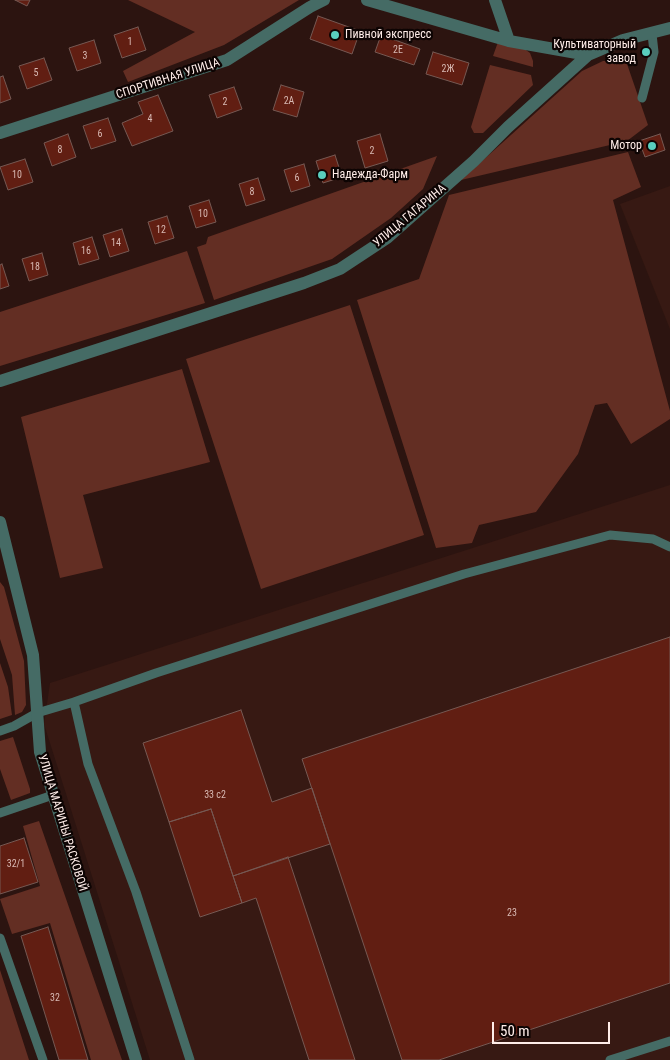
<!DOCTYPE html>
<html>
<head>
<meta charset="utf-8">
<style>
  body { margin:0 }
  #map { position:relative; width:670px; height:1060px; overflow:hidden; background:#2c1410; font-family:"Roboto Condensed",sans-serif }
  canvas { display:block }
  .scale { position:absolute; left:492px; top:1022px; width:118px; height:22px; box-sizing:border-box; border:2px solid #ffede9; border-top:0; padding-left:6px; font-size:15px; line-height:18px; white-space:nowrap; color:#ffede9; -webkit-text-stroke:4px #0d0403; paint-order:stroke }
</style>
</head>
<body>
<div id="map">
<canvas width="670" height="1060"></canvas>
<div class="scale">50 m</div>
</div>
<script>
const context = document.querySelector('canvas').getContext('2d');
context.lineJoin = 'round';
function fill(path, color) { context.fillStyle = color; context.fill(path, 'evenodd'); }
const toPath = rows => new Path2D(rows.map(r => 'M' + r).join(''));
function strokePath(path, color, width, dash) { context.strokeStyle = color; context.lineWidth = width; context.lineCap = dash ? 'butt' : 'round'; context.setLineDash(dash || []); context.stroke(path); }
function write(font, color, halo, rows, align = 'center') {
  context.font = font + ' "Roboto Condensed",sans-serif'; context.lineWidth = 4.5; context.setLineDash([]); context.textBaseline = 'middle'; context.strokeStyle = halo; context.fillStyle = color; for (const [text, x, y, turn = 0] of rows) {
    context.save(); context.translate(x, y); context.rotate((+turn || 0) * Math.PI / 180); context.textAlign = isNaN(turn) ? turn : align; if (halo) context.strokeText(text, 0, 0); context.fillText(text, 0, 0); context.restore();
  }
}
fill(toPath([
  [670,186,670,329,620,204],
  [670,485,670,1060,150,1060,44,724,50,683]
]), '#371913');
fill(toPath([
  [128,0,299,0,224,45,128,82,123,71,195,32],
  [498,42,522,47,530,53,533,61,533,67,493,56],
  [603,61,626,61,648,125,627,141,461,180,582,71],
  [490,65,531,75,533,85,483,133,474,133,471,127],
  [628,152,641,187,613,200,670,411,670,419,631,444,607,403,595,405,578,454,536,512,479,525,472,543,436,548,357,300,419,279,449,195],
  [437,156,423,189,391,218,332,259,214,300,197,247,206,244,208,237],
  [187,251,205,303,0,366,0,312],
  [350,305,424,535,261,589,186,359],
  [182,369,210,462,83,495,103,568,60,578,21,417],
  [0,582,4,587,24,661,26,705,22,712,15,715,12,675,0,639],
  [0,663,8,687,12,715,0,719],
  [13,737,30,789,30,793,11,800,0,769,0,741],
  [39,821,122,1060,91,1060,50,923,12,934,0,899,40,886,23,826],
  [0,970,29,1060,0,1060]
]), '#632e23');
const building = toPath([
  [15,0,30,0,27,6,15,0],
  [318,16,360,31,352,54,310,39,318,16],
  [138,27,146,50,122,58,114,35,138,27],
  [381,35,420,49,414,65,375,52,381,35],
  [94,40,101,63,77,71,69,48,94,40],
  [433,52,469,63,462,85,426,74,433,52],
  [44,58,52,80,27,89,19,66,44,58],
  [3,76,11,99,0,103,0,77,3,76],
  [281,85,304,92,297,117,273,110,281,85],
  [234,87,242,109,217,118,209,95,234,87],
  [158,95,173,131,132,146,122,123,143,114,138,102,158,95],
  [108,118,116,141,91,149,83,126,108,118],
  [68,134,76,157,52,166,44,143,68,134],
  [380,134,388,161,365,168,357,141,380,134],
  [660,134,665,150,645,157,639,141,660,134],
  [335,155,342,177,323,183,316,161,335,155],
  [25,159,33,182,8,190,0,167,25,159],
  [304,164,310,186,291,192,284,170,304,164],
  [258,178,265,200,246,206,239,184,258,178],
  [209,200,216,222,196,228,189,206,209,200],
  [167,216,174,238,155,244,148,222,167,216],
  [122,229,129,251,110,257,103,235,122,229],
  [92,237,99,259,79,265,73,243,92,237],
  [42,253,48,275,29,281,22,259,42,253],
  [2,264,9,286,0,289,0,265,2,264],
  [670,637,670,983,439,1060,402,1060,302,759,670,637],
  [241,710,272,802,312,788,330,844,233,876,211,809,169,822,143,743,241,710],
  [211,809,242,903,200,917,169,822,211,809],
  [24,838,38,882,0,894,0,846,24,838],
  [288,857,355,1060,309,1060,256,898,242,903,233,876,288,857],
  [48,927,88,1060,59,1060,21,936,48,927]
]);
fill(building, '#611e12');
strokePath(building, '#765953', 1);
strokePath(toPath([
  [642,98,654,52,652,34],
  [74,702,156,673,464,574,610,535,653,539,670,547],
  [0,731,14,726,37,713,74,702,88,764,136,892,190,1060],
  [0,813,53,795],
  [0,938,43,1060],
  [610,1060,670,1041]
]), '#456b65', 9);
strokePath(toPath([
  [367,0,509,41,588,55],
  [495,0,509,41],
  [0,133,227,60,310,7,324,0],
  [0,381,304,283,340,269,387,238,474,161,508,127,588,55,623,40,670,28],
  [0,522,33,655,40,752,136,1060]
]), '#456b65', 12);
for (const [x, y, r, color] of [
  [335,35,5,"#59cebe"],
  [646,52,5,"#59cebe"],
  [652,146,5,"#59cebe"],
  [322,175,5,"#59cebe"]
]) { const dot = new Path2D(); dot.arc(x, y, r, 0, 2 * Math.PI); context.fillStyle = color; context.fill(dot); strokePath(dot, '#0d0403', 2); }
write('10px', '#d8b9b3', null, [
  ["1",130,42],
  ["2Е",398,50],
  ["3",85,56],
  ["2Ж",448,69],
  ["5",36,73],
  ["2А",289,101],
  ["2",225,102],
  ["4",150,119],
  ["6",100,134],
  ["8",60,150],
  ["2",372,151],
  ["10",17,175],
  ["6",297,178],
  ["8",252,192],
  ["10",203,214],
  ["12",161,230],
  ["14",116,243],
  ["16",86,251],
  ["18",35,267],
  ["33 с2",215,795],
  ["32/1",16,864],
  ["23",512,913],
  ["32",55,998]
]);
write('12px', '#ffede9', '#0d0403', [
  ["Пивной экспресс",345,35],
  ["Культиваторный",636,45,"right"],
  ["завод",636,59,"right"],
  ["Мотор",642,146,"right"],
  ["Надежда-Фарм",332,175]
], 'left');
write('12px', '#ffede9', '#0d0403', [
  ["СПОРТИВНАЯ УЛИЦА",168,79,-18],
  ["УЛИЦА ГАГАРИНА",410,216,-40],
  ["УЛИЦА МАРИНЫ РАСКОВОЙ",62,823,73]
]);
</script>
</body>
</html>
